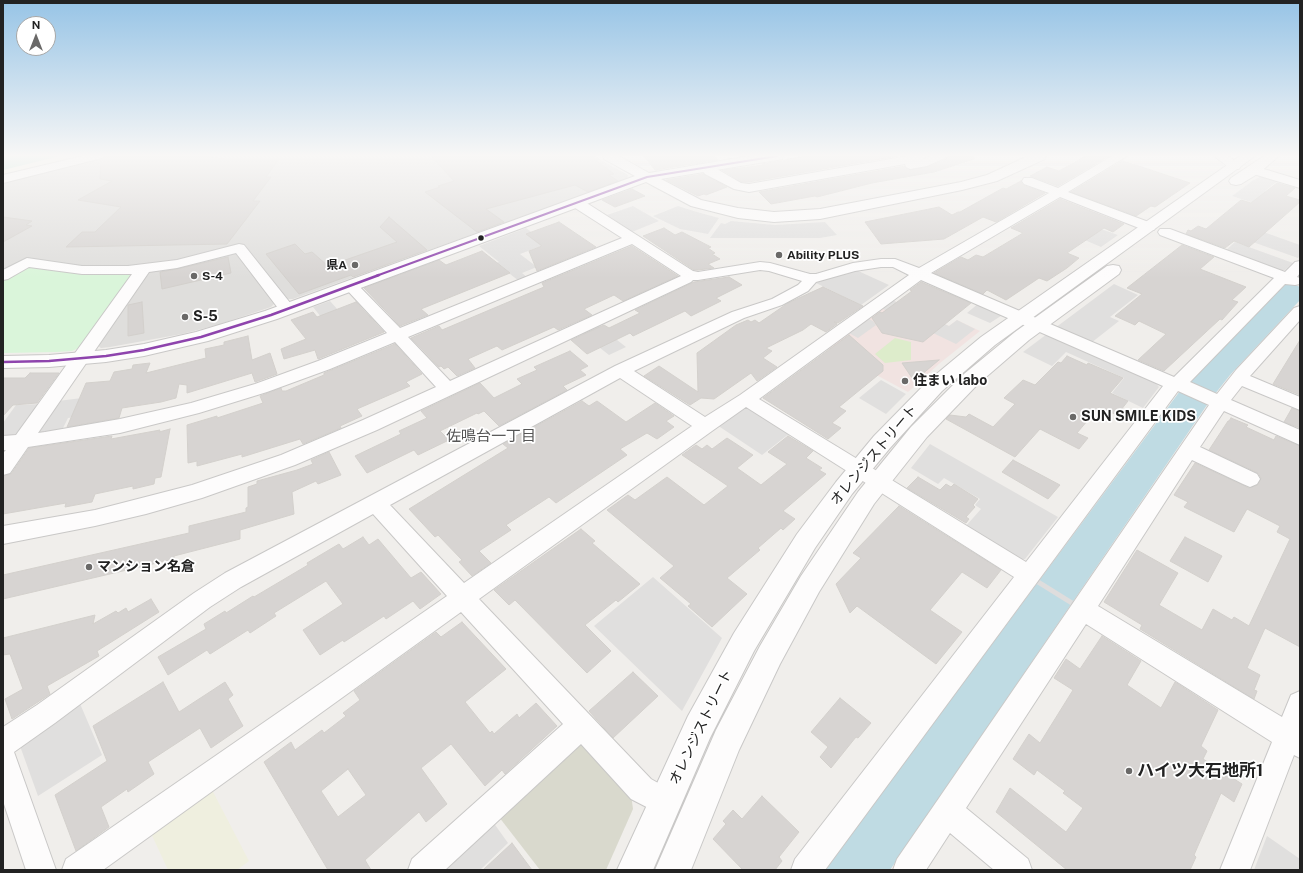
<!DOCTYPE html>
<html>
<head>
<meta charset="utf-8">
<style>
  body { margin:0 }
  #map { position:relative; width:1303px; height:873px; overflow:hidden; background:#f0eeeb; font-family:"Public Sans",sans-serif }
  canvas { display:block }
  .frame { position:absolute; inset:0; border:4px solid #222; pointer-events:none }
  .north { position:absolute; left:16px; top:16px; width:40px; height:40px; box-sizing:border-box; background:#fff; border:1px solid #a7a7a7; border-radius:50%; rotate:0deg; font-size:11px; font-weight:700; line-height:16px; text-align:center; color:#222 }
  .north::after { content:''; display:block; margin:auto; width:14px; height:18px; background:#6a6968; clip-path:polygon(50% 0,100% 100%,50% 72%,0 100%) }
</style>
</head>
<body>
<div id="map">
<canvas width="1303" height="873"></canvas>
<div class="frame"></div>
<div class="north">N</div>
</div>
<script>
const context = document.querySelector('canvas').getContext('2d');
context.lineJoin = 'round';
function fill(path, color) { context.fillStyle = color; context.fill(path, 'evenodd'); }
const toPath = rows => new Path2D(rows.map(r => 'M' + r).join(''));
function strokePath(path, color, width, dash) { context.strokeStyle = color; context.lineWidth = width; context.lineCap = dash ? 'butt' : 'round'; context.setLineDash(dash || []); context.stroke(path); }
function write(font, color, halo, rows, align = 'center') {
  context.font = font + ' "Public Sans","Noto Sans JP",sans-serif'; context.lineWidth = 3.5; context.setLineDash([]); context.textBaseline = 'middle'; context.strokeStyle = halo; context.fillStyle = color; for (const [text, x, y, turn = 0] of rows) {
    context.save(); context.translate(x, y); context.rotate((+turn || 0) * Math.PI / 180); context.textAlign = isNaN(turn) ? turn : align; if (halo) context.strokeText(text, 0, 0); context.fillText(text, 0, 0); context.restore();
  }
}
fill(toPath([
  [107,156,594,156,628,175,627,179,293,299,286,299,243,245,202,256,153,265,3,273,3,181],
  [230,253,237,254,275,303,271,307,217,325,182,334,110,347,101,348,97,345,147,273,155,270]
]), '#dfdedc');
fill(toPath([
  [892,300,949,326,957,320,980,331,940,363,908,392,826,348]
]), '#f1e3e1');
fill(toPath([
  [3,156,89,156,3,177]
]), '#f8f7e8');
fill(toPath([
  [576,745,587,745,631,794,633,809,606,870,540,870,499,817]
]), '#d9d9cd');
fill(toPath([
  [210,786,249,861,237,870,168,870,149,829]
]), '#efefdf');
fill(toPath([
  [895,338,911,342,911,360,885,363,875,354]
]), '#ddeccb');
fill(toPath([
  [31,266,130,273,133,275,81,347,72,351,57,352,3,353,3,279]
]), '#daf5da');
fill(toPath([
  [3,156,60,156,3,170]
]), '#b7e6d2');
fill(toPath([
  [1263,175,1279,180,1265,191,1286,198,1272,209,1232,196,1252,181],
  [633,206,659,221,632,232,607,215],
  [678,206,697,212,719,218,708,234,680,229,653,216],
  [731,221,775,225,825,222,837,235,820,238,710,238,721,223,725,224],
  [1090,225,1118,235,1101,247,1073,235],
  [526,228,547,244,520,254,537,267,522,273,528,278,519,281,496,263,499,262,479,246],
  [1258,230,1300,245,1300,256,1298,258,1247,240],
  [1235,242,1293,263,1285,270,1273,270,1224,252],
  [856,270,889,285,861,305,816,283,840,274],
  [1114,284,1138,295,1110,317,1119,321,1091,343,1055,328],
  [892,300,949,326,957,320,975,329,956,344,881,308],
  [330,301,347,320,329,327,313,307],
  [979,303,1004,314,990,323,967,313],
  [867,318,873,321,876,325,858,338,847,332],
  [598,325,626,347,609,355,581,333],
  [1047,334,1154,381,1159,387,1143,408,1112,393,1124,378,1066,352,1052,366,1023,352],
  [881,380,906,394,886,414,859,398],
  [90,397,83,416,68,418,61,432,42,435,38,431,58,401],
  [41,404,20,433,9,438,3,439,3,423,16,405],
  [746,406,790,433,762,455,717,425],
  [930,444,1058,517,1025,559,1016,559,965,527,981,509,975,505,980,499,944,478,938,484,911,468],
  [653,577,722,638,682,711,594,626],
  [78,699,102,755,38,796,20,746],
  [493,822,508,843,480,870,442,870],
  [1267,836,1300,859,1300,870,1254,870]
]), '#e0dfde');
fill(toPath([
  [1288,282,1300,287,1300,300,1230,375,1211,399,890,870,824,870,1180,391]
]), '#bfdbe3');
fill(toPath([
  [1038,579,1075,602,1072,606,1035,583]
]), '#dedddd');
const building = toPath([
  [105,156,204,156,233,160,279,159,266,177,271,177,253,201,260,201,227,244,66,247,82,232,95,232,121,207,78,200,112,181,100,179,101,160,105,156],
  [431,156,590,156,614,174,609,175,618,181,588,192,575,185,486,209,504,222,477,232,425,192,440,187,438,186,454,181,431,156],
  [644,156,714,156,718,160,655,170,644,156],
  [806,156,898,156,749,182,741,182,722,170,764,165,762,164,806,156],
  [948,156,974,156,974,159,934,172,872,183,817,197,815,196,771,204,759,192,904,166,905,168,910,170,927,167,946,159,948,156],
  [1086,156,1109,156,1058,186,1030,176,1047,167,1059,171,1086,156],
  [1122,161,1139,166,1190,183,1155,207,1151,206,1136,216,1071,192,1122,161],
  [703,174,727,187,706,195,704,194,698,196,666,180,703,174],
  [1021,181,1023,185,1045,193,996,222,983,217,944,239,881,244,865,222,939,207,952,215,958,212,960,212,1003,188,1006,189,1021,181],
  [1277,183,1295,188,1286,196,1300,200,1300,202,1249,247,1234,241,1225,248,1186,234,1188,230,1191,231,1198,226,1206,229,1241,200,1251,203,1277,183],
  [632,189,645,196,615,207,602,200,632,189],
  [1060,199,1124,224,1113,232,1104,228,1067,253,1079,258,1067,268,1047,281,1039,278,1006,300,987,290,983,294,934,273,961,257,968,260,976,255,983,257,1023,233,1011,228,1060,199],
  [3,217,32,221,26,225,32,226,3,242,3,217],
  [389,217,427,250,353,277,351,275,299,294,266,254,295,244,305,254,312,252,328,266,397,242,380,227,389,217],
  [559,222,596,247,537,271,529,251,542,246,526,234,559,222],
  [664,228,675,235,682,232,711,247,708,248,715,253,712,254,720,259,708,264,714,268,698,270,694,270,643,236,664,228],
  [1182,245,1214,257,1200,269,1246,287,1232,300,1238,302,1222,320,1220,319,1164,371,1138,360,1166,334,1139,321,1135,325,1115,316,1142,294,1127,288,1182,245],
  [632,246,678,276,623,301,614,295,584,309,592,315,558,330,554,327,502,350,497,346,468,359,475,368,457,376,448,367,444,369,441,366,439,367,411,338,439,326,442,330,544,287,542,283,632,246],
  [482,251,510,273,421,309,428,315,400,326,364,288,439,260,446,265,482,251],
  [228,257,231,273,162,289,160,272,177,269,228,257],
  [729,277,742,285,716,298,721,301,691,316,685,311,633,336,630,333,587,354,571,340,604,325,609,328,640,313,635,310,694,282,729,277],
  [921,282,971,303,923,342,882,333,872,318,880,312,882,313,912,291,910,290,921,282],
  [823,287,863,306,838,323,834,322,837,324,826,332,811,324,803,330,766,348,772,351,763,358,777,367,757,381,751,373,714,399,701,398,690,405,644,376,659,366,698,392,697,353,736,325,748,320,751,322,755,320,759,323,788,303,823,287],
  [142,302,144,333,128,336,128,305,142,302],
  [356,302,384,332,318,359,315,350,284,359,281,349,306,339,291,320,313,312,317,317,356,302],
  [849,335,883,365,883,371,839,407,846,411,832,423,841,428,828,439,763,398,849,335],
  [248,336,252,360,270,353,277,374,255,382,252,373,187,393,187,385,179,384,176,398,161,402,122,408,119,418,67,427,86,383,110,381,114,372,132,369,133,365,150,363,146,373,206,358,205,349,224,345,224,342,248,336],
  [1300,340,1300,395,1273,384,1300,340],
  [395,344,422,374,406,382,410,386,357,409,362,416,340,426,341,428,303,444,300,439,242,457,242,454,197,466,197,461,188,463,187,425,217,416,217,418,263,403,260,396,281,388,282,391,286,391,324,375,324,373,395,344],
  [570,351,588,366,580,370,586,375,563,386,567,390,499,426,484,411,478,414,477,413,440,431,449,440,418,455,414,450,367,473,355,456,401,434,399,431,427,418,421,411,480,383,494,398,522,384,517,379,537,370,534,367,570,351],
  [1067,356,1087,365,1088,363,1123,378,1110,393,1128,401,1117,415,1099,407,1077,433,1088,438,1079,449,1040,429,1015,457,946,419,950,415,966,417,969,414,993,427,1015,404,1004,398,1023,380,1035,385,1058,362,1061,363,1067,356],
  [939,360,914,381,902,363,939,360],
  [30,373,59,373,37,403,13,405,3,416,3,378,25,378,30,373],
  [582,401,589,406,597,401,626,422,655,403,674,416,666,421,674,427,657,439,647,433,620,449,627,455,556,503,549,497,506,525,511,530,479,551,491,563,472,576,459,562,462,560,438,535,435,537,409,509,508,448,503,444,582,401],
  [1292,408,1300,411,1300,428,1284,422,1292,408],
  [1231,418,1248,425,1246,427,1274,440,1276,436,1300,446,1300,647,1265,628,1247,668,1260,675,1254,690,1257,691,1254,699,1140,629,1142,625,1104,602,1137,550,1178,573,1159,605,1202,630,1213,609,1232,620,1234,617,1249,626,1290,539,1277,532,1280,526,1247,509,1234,532,1184,507,1188,502,1174,495,1195,463,1249,488,1258,485,1261,478,1258,473,1209,450,1228,421,1229,421,1231,418],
  [170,429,161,477,155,478,154,484,133,489,133,486,95,494,92,502,65,507,66,503,3,514,3,476,11,474,29,448,112,436,111,439,160,430,159,432,170,429],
  [788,436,813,451,806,458,822,468,819,470,826,474,783,511,795,519,783,530,781,528,758,548,760,550,727,578,747,594,712,627,688,606,691,604,660,578,674,566,607,510,628,495,635,500,667,477,704,505,728,486,682,455,696,445,702,449,707,445,712,449,727,438,753,455,737,468,761,485,787,464,768,452,788,436],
  [329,452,341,475,318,484,316,481,292,492,294,514,240,530,240,539,174,556,174,559,3,599,3,575,189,533,189,526,246,512,246,508,248,507,248,487,257,484,257,481,297,470,313,464,311,460,329,452],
  [1013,460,1060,485,1048,499,1002,472,1013,460],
  [918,477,940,490,946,484,951,487,954,484,978,499,973,505,975,507,966,517,969,519,966,523,907,488,918,477],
  [899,506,1001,570,987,588,962,572,930,610,962,632,936,664,857,606,850,613,836,584,861,558,853,553,899,506],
  [581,529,595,541,592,543,640,584,618,602,616,600,585,625,611,651,587,673,515,600,509,605,494,590,581,529],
  [363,537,369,545,378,539,411,578,421,572,441,594,420,609,413,601,386,619,384,616,344,642,343,640,320,655,303,630,343,604,326,581,274,613,276,616,250,633,248,630,210,654,207,650,168,675,158,657,206,629,204,624,225,611,226,613,253,596,254,597,308,565,307,563,339,544,343,549,363,537],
  [1185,537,1222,556,1208,582,1170,561,1185,537],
  [151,599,159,612,97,651,99,656,47,686,50,694,12,719,5,699,23,689,10,654,3,655,3,638,95,615,93,624,116,611,118,613,126,608,128,612,151,599],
  [462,622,506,669,465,702,490,733,492,731,494,734,517,714,519,718,536,703,557,726,505,774,502,770,485,786,451,744,421,768,447,804,426,822,419,812,365,860,371,870,328,870,264,762,291,742,295,750,322,730,324,733,346,716,343,713,360,700,354,691,436,632,441,637,462,622],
  [348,769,366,795,338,817,321,791,348,769],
  [1102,636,1141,661,1127,685,1161,708,1175,682,1218,710,1201,746,1207,751,1203,759,1242,784,1234,802,1221,793,1194,855,1196,857,1190,870,1067,870,996,812,1010,788,1066,832,1083,808,1063,793,1065,791,1037,770,1034,775,1013,759,1029,734,1040,743,1073,690,1054,678,1066,659,1080,669,1102,636],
  [633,672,658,696,613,738,589,711,633,672],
  [163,682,179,712,225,682,233,695,228,699,243,726,211,748,200,728,148,762,154,774,128,792,127,789,101,807,109,827,76,851,55,795,107,761,93,726,163,682],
  [840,698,871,723,858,738,856,737,831,768,820,757,828,747,811,732,840,698],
  [762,796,799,832,779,857,782,861,775,870,743,870,713,839,726,824,723,821,733,810,742,819,762,796],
  [512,843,532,870,483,870,512,843]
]);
fill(building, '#d7d4d2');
strokePath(building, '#d3d0cc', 1);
const minor = toPath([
  [83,156,104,156,102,158,3,183,3,175,83,156],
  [908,156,927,156,923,159,931,156,947,156,945,158,927,166,910,169,906,167,905,164,749,192,734,189,705,174,700,168,702,165,710,165,741,183,749,184,908,156],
  [1112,156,1127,156,1068,192,1154,224,1156,227,1154,230,1144,230,1060,197,931,273,1174,377,1274,278,1160,235,1158,232,1160,229,1170,229,1285,272,1295,262,1300,261,1300,273,1297,277,1300,278,1300,284,1295,285,1285,284,1190,382,1217,394,1236,370,1294,308,1300,306,1300,320,1250,376,1300,397,1300,410,1242,386,1231,400,1300,430,1300,445,1224,411,1200,447,1257,474,1260,479,1257,484,1250,487,1243,484,1192,460,1098,606,1282,717,1291,695,1300,691,1300,758,1294,755,1250,870,1220,870,1272,742,1086,624,966,808,1028,859,1032,870,994,870,950,833,926,870,893,870,897,859,937,801,1209,405,1178,391,825,870,791,870,795,859,1014,577,746,407,712,431,479,599,651,779,674,792,678,802,674,812,664,816,631,799,581,744,445,870,408,870,412,859,563,724,461,612,103,870,62,870,66,859,447,596,373,514,241,587,210,607,55,723,14,752,56,870,26,870,3,801,3,727,37,705,194,593,225,573,615,366,732,312,772,299,798,285,802,281,769,271,760,270,698,280,693,280,691,282,377,430,295,465,202,498,146,514,95,526,3,544,3,526,95,510,192,485,281,455,363,420,436,387,395,342,330,369,267,392,199,413,120,433,28,447,10,473,3,475,3,453,6,450,3,450,3,436,16,435,132,274,82,274,29,267,8,279,3,280,3,270,27,258,82,266,128,266,177,260,239,244,244,245,295,309,293,312,287,314,281,312,236,253,177,268,149,272,38,433,45,432,120,419,191,403,255,384,318,361,387,333,346,289,344,286,346,283,351,282,356,283,400,328,622,238,572,206,571,203,572,200,582,200,693,271,698,272,760,262,770,263,810,274,816,274,853,263,881,259,895,259,919,268,1049,193,1024,184,1022,181,1024,178,1032,178,1058,188,1112,156],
  [632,244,681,276,450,381,408,337,632,244],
  [881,267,893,267,909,275,740,395,705,417,634,371,744,318,782,305,808,291,816,282,855,271,881,267],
  [921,280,1163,386,1026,562,759,399,921,280],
  [620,378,692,426,464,583,390,505,620,378],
  [1214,156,1228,156,1241,166,1239,169,1231,169,1214,156],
  [1254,166,1300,180,1300,188,1250,173,1248,170,1250,167,1254,166]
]);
const tertiary = toPath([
  [603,156,619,156,649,173,750,156,783,156,782,159,777,160,661,179,701,200,738,208,774,212,820,209,961,182,987,175,1028,156,1046,156,1045,159,997,181,962,190,820,219,774,222,738,218,691,206,646,182,277,319,208,341,144,356,106,362,49,367,3,368,3,356,49,355,106,350,144,344,196,332,265,311,635,176,604,159,603,156],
  [1240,156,1255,156,995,345,942,391,890,448,852,494,815,548,754,651,710,738,653,870,617,870,688,716,734,633,797,534,836,482,874,436,928,381,981,337,1240,156],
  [1264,156,1279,156,1259,173,1241,184,1236,185,1231,184,1229,181,1231,178,1264,156],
  [1113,265,1119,266,1121,270,1119,274,1029,340,978,384,927,437,874,504,819,592,780,664,739,750,691,870,655,870,716,730,760,646,801,576,858,492,911,427,964,374,1015,332,1107,266,1113,265]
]);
strokePath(minor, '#c9c8c7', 2);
strokePath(tertiary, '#c9c8c7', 2);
fill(minor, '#fdfcfc');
fill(tertiary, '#fdfcfc');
strokePath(toPath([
  [376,276,647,177,777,156]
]), '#8e44ad', 2);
strokePath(toPath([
  [3,362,49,361,106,356,144,350,201,337,271,315,379,275]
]), '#8e44ad', 2.5);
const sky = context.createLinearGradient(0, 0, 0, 278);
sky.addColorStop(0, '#97c4e6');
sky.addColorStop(0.56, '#f8f7f6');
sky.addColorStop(1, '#f8f7f600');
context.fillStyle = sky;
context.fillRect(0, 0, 1303, 278);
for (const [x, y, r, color] of [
  [481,238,3.5,"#222"],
  [779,255,4,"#6a6968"],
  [355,265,4,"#6a6968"],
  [194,276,4,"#6a6968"],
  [185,317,4,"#6a6968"],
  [905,381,4,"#6a6968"],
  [1073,417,4,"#6a6968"],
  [89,567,4,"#6a6968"],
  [1129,771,4,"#6a6968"]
]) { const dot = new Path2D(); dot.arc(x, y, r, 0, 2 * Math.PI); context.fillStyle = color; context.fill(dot); strokePath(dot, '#fff', 1.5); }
write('bold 12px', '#222', '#fff', [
  ["Ability PLUS",787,255],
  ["県A",347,265,"right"],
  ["S-4",202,276]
], 'left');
write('bold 14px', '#222', '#fff', [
  ["S-5",193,317],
  ["住まい labo",913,381],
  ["SUN SMILE KIDS",1081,417],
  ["マンション名倉",97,567]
], 'left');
write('14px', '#222', '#fff', [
  ["オレンジストリート",874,455,-50],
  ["オレンジストリート",701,727,-64]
]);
write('15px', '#555', '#fff', [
  ["佐鳴台一丁目",491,436]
]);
write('bold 17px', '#222', '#fff', [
  ["ハイツ大石地所1",1137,771]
], 'left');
</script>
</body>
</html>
